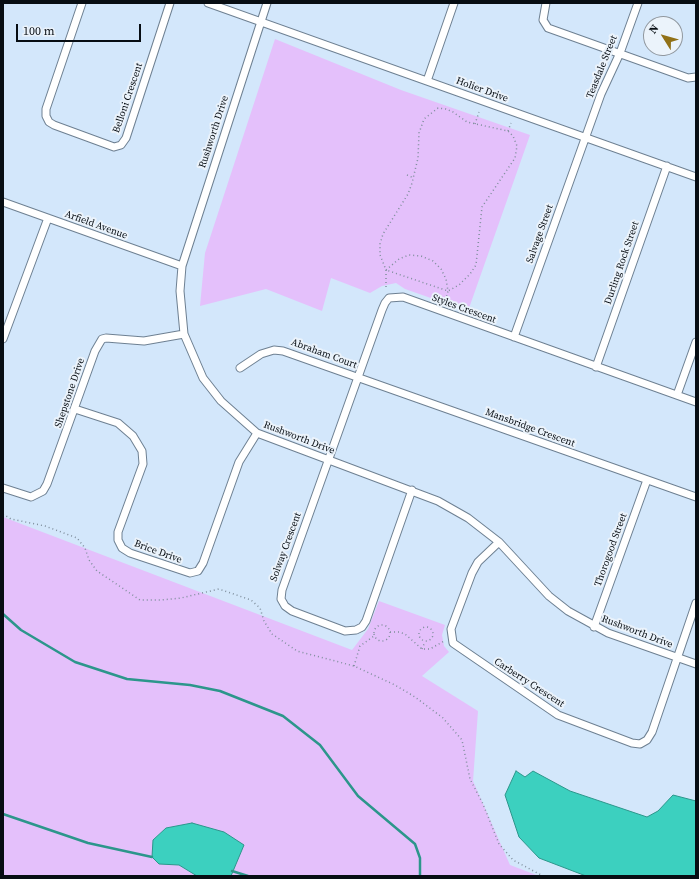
<!DOCTYPE html>
<html>
<head>
<meta charset="utf-8">
<style>
  body { margin:0 }
  #map { position:relative; width:699px; height:879px; overflow:hidden; background:#d3e7fb; font-family:"Source Serif 4",serif }
  canvas { display:block }
  .frame { position:absolute; inset:0; border:4px solid #070d13; pointer-events:none }
  .north { position:absolute; left:643px; top:16px; width:40px; height:40px; box-sizing:border-box; background:#ebf3fb; border:1px solid #90979e; border-radius:50%; rotate:307deg; font-size:11px; font-weight:700; line-height:16px; text-align:center; color:#070d13 }
  .north::after { content:''; display:block; margin:auto; width:14px; height:18px; background:#917117; clip-path:polygon(50% 0,100% 100%,50% 72%,0 100%) }
  .scale { position:absolute; left:16px; top:24px; width:125px; height:18px; box-sizing:border-box; border:2px solid #070d13; border-top:0; padding-left:5px; font-size:12px; line-height:14px; white-space:nowrap; color:#070d13; -webkit-text-stroke:3px #ebf3fb; paint-order:stroke }
</style>
</head>
<body>
<div id="map">
<canvas width="699" height="879"></canvas>
<div class="frame"></div>
<div class="north">N</div>
<div class="scale">100 m</div>
</div>
<script>
const context = document.querySelector('canvas').getContext('2d');
context.lineJoin = 'round';
function fill(path, color) { context.fillStyle = color; context.fill(path, 'evenodd'); }
const toPath = rows => new Path2D(rows.map(r => 'M' + r).join(''));
function strokePath(path, color, width, dash) { context.strokeStyle = color; context.lineWidth = width; context.lineCap = dash ? 'butt' : 'round'; context.setLineDash(dash || []); context.stroke(path); }
function write(font, color, halo, rows, align = 'center') {
  context.font = font + ' "Source Serif 4",serif'; context.lineWidth = 4; context.setLineDash([]); context.textBaseline = 'middle'; context.strokeStyle = halo; context.fillStyle = color; for (const [text, x, y, turn = 0] of rows) {
    context.save(); context.translate(x, y); context.rotate((+turn || 0) * Math.PI / 180); context.textAlign = isNaN(turn) ? turn : align; if (halo) context.strokeText(text, 0, 0); context.fillText(text, 0, 0); context.restore();
  }
}
fill(toPath([
  [275,39,401,90,530,135,468,311,405,289,396,283,382,286,370,293,331,278,322,311,266,289,200,306,205,253],
  [3,517,352,650,368,629,379,601,445,625,442,635,444,646,449,652,422,676,478,711,473,781,510,865,539,876,231,876,232,871,192,823,166,828,153,840,159,864,179,865,197,876,3,876]
]), '#e4c0fb');
const water = toPath([
  [516,771,525,777,533,771,570,791,647,817,658,811,673,795,696,801,696,876,586,876,539,858,519,837,505,795,516,771],
  [192,823,224,832,244,845,231,876,197,876,179,865,159,864,152,857,153,840,166,828,192,823]
]);
fill(water, '#3cd0bf');
strokePath(water, '#2c968b', 1);
strokePath(toPath([
  [3,614,21,630,75,662,127,679,190,685,220,691,283,716,320,745,358,796,415,844,420,858,420,876],
  [3,814,88,843,152,857],
  [232,871,248,876]
]), '#2c968b', 2.5);
const minor = toPath([
  [82,3,46,109,46,116,49,122,54,125,114,147,121,145,126,138,170,3],
  [208,3,696,177],
  [267,3,182,266,180,291,184,334,203,378,221,401,257,433,438,501,468,518,499,542,549,596,568,611,608,633,696,664],
  [546,3,543,20,548,28,688,78,696,77],
  [427,81,454,3],
  [3,202,182,266],
  [514,337,601,94,620,53,638,3],
  [3,339,48,218],
  [596,367,667,166],
  [240,368,261,354,274,350,283,351,696,497],
  [677,395,696,342],
  [75,409,118,423,133,436,142,451,143,464,118,532,118,540,122,548,130,553,190,573,198,571,203,563,239,462,257,433],
  [3,488,31,497,43,491,47,484,95,351,102,339,106,338,144,341,184,334],
  [412,490,366,621,362,627,356,630,345,631,292,611,285,606,281,599,282,590,382,310,385,303,389,298,403,297,696,402],
  [499,542,478,562,472,573,451,629,453,643,558,715,632,743,640,744,647,740,652,732,696,603],
  [594,627,647,480]
]);
strokePath(minor, '#6e8092', 9);
strokePath(toPath([
  [475,124,479,112],
  [508,131,511,123],
  [407,175,414,178],
  [386,270,399,259,409,255,421,256,433,261,441,269,446,279,448,291,445,302],
  [386,287,386,270,380,255,380,244,383,234,408,194,412,183,418,158,419,133,424,119,438,108,446,109,453,112,467,122,508,131,513,136,517,146,515,158,482,207,476,265,470,274,459,285,448,291,386,270],
  [3,514,11,519,45,526,77,538,85,548,89,560,97,571,140,600,161,600,181,598,219,589,251,600,260,608,264,621,272,634,297,651,354,666,395,685,415,697,443,718,462,740,470,779,483,804,499,844,513,860,543,876],
  '374 633a8 8 0 1 1 16 0a8 8 0 1 1-16 0Z',
  '419 634a7 7 0 1 1 14 0a7 7 0 1 1-14 0Z',
  [390,632,399,632,405,634,422,649,430,649,444,641],
  [422,649,425,642],
  [354,666,360,646,374,636]
]), '#7f8e9c', 1.5, [1, 3]);
strokePath(minor, '#fff', 7);
write('10px', '#070d13', '#ebf3fb', [
  ["Teasdale Street",602,67,-68],
  ["Holier Drive",482,90,20],
  ["Belloni Crescent",128,98,-71],
  ["Rushworth Drive",214,132,-72],
  ["Arfield Avenue",96,225,20],
  ["Salvage Street",540,234,-70],
  ["Durling Rock Street",622,263,-71],
  ["Styles Crescent",464,309,20],
  ["Abraham Court",324,354,20],
  ["Shepstone Drive",70,393,-71],
  ["Mansbridge Crescent",530,428,20],
  ["Rushworth Drive",299,438,21],
  ["Solway Crescent",286,547,-70],
  ["Thorogood Street",611,550,-70],
  ["Brice Drive",158,552,20],
  ["Rushworth Drive",637,632,21],
  ["Carberry Crescent",529,683,33]
]);
</script>
</body>
</html>
